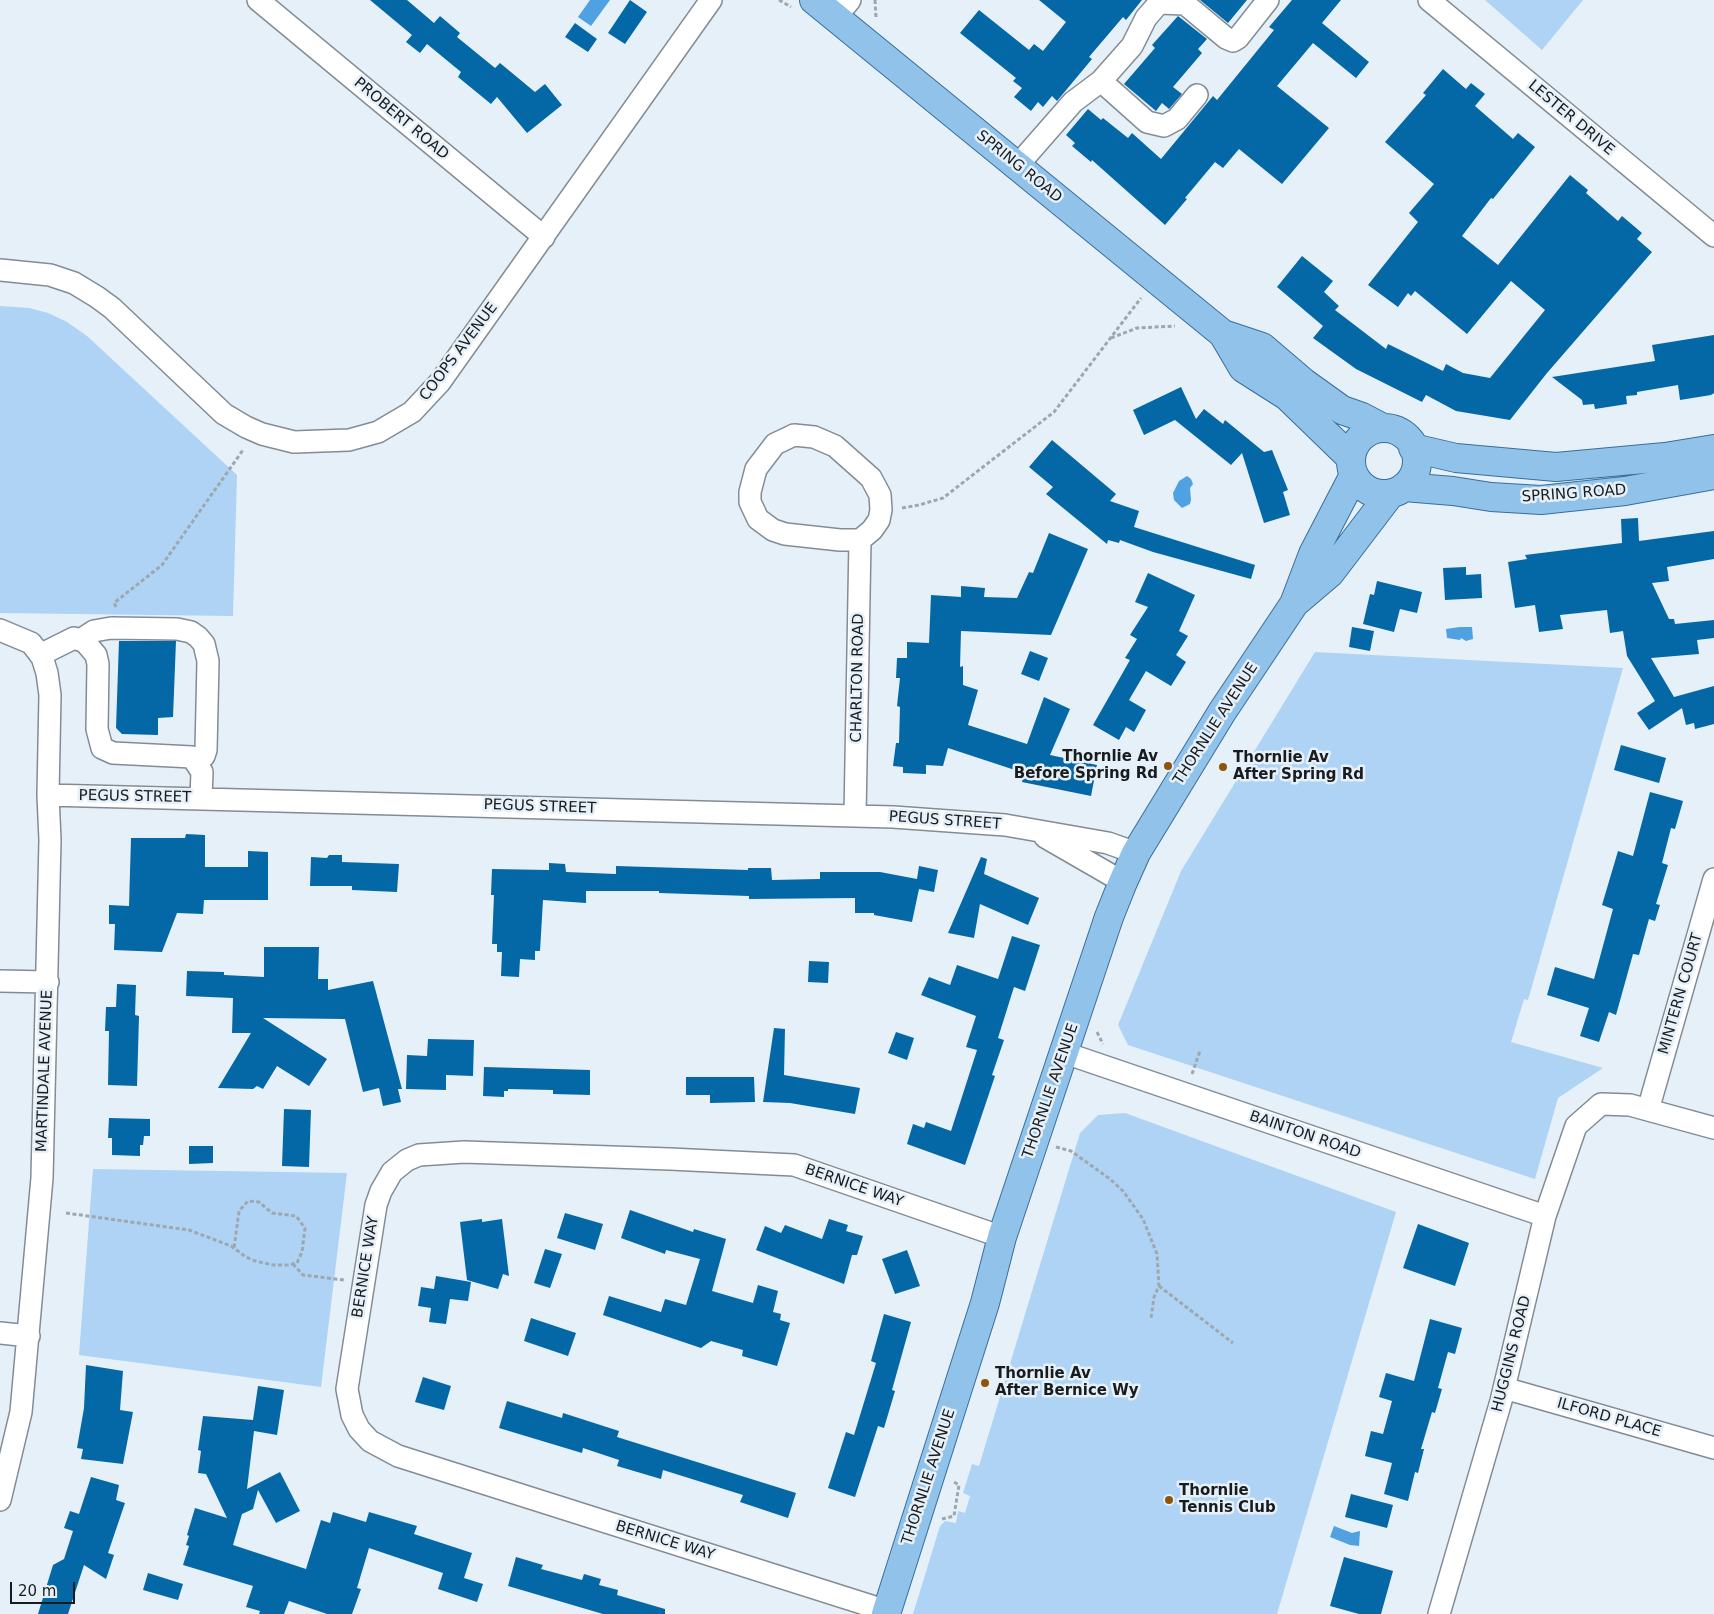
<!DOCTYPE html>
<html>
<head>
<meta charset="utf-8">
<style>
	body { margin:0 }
	#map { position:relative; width:1714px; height:1614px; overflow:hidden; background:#e6f0f9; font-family:"DejaVu Sans",sans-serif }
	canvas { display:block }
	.scale { position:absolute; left:10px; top:1582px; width:65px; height:22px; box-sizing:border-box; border:2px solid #191c1f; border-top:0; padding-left:6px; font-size:15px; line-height:18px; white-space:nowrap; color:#191c1f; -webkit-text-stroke:4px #e6f0f9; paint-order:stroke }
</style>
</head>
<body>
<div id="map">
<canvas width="1714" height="1614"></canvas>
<div class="scale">20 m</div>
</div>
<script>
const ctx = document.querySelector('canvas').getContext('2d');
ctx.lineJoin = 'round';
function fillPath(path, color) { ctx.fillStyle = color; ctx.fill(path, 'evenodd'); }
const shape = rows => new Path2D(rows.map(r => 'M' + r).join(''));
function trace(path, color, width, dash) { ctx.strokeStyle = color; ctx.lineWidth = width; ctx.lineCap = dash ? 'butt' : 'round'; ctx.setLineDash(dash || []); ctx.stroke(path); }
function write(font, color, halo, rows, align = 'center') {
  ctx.font = font + ' "DejaVu Sans",sans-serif'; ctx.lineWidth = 5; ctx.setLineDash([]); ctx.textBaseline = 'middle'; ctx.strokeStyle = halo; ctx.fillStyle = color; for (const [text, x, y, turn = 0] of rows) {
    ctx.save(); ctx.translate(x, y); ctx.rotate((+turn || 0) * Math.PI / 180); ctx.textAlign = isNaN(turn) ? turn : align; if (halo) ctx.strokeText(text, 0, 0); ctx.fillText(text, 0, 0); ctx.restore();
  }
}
fillPath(shape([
	[1485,0,1583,0,1542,50],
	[0,306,29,308,48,313,67,322,87,336,237,475,233,616,0,613],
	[1315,652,1623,668,1528,1000,1524,999,1511,1042,1603,1068,1558,1098,1535,1179,1128,1045,1118,1025,1181,871],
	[1125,1113,1396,1212,1277,1614,913,1614,940,1526,945,1521,956,1523,958,1511,965,1513,970,1496,963,1493,972,1464,979,1466,1080,1133,1098,1115],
	[93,1169,347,1173,321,1387,79,1355]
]), '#aed3f4');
fillPath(shape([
	[590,0,610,0,591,26,578,17],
	[1187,476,1191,479,1193,484,1190,488,1191,500,1190,504,1182,508,1174,500,1173,493,1179,481],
	[1460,627,1472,627,1473,639,1466,641,1461,638,1460,640,1447,638,1446,629],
	[1334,1526,1352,1533,1360,1531,1359,1546,1350,1545,1330,1537]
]), '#4fa1e2');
fillPath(shape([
	[370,0,407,0,434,23,440,16,460,33,457,37,495,68,500,63,535,92,545,84,562,105,527,133,497,97,491,104,458,77,461,72,427,44,420,53,406,42,412,35],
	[630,0,647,12,625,44,608,33],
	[1039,0,1142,0,1126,20,1123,17,1089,57,1092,59,1057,101,1052,96,1043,107,1038,102,1031,111,1014,97,1022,88,1013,81,1016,78,960,33,979,10,1029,50,1034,44,1043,51,1066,22],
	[1200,0,1247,0,1228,23],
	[1292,0,1341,0,1322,23,1369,62,1356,78,1313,43,1277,86,1329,128,1282,184,1239,149,1223,168,1215,162,1185,198,1187,199,1165,225,1092,160,1091,162,1072,146,1075,143,1066,135,1088,109,1101,120,1103,118,1128,138,1132,133,1161,159,1213,96,1217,100,1274,30,1269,27],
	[1178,16,1207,39,1198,49,1202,53,1173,87,1182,94,1169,109,1162,103,1156,111,1124,84,1155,48,1152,45],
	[575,23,597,39,588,52,565,37],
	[1443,69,1466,89,1471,83,1485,94,1475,106,1513,139,1518,133,1535,147,1493,199,1491,198,1462,236,1498,265,1570,175,1588,190,1586,193,1618,221,1622,216,1642,233,1637,239,1652,252,1547,373,1510,420,1456,411,1426,395,1422,402,1356,369,1313,338,1323,326,1277,287,1302,256,1333,281,1324,292,1339,306,1335,310,1386,349,1388,344,1443,371,1446,364,1463,373,1490,378,1545,310,1511,281,1467,334,1415,291,1411,296,1408,293,1398,307,1368,285,1418,222,1409,213,1434,184,1385,142,1426,95,1423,93],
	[1714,335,1714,393,1711,395,1680,400,1678,385,1637,392,1637,395,1626,396,1627,404,1595,409,1594,404,1583,405,1582,400,1552,377,1655,361,1652,345],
	[1181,387,1196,419,1204,409,1223,424,1225,420,1264,452,1272,450,1288,490,1283,492,1290,515,1264,523,1242,453,1231,465,1175,420,1144,435,1133,410],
	[1052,440,1116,494,1110,501,1139,511,1134,527,1255,565,1251,579,1153,552,1120,540,1119,543,1108,540,1107,544,1046,494,1053,487,1029,467],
	[1638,518,1639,541,1714,531,1714,559,1667,567,1669,581,1652,583,1669,619,1674,619,1675,624,1714,620,1714,638,1697,640,1699,654,1651,658,1674,697,1714,686,1714,724,1695,729,1694,723,1686,725,1682,708,1649,730,1637,713,1655,701,1627,656,1623,631,1610,633,1607,610,1560,615,1563,629,1539,632,1535,605,1515,608,1508,562,1527,559,1525,555,1622,543,1621,519],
	[1049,533,1088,549,1051,635,961,631,960,667,963,666,963,685,978,690,968,725,1027,744,1044,697,1070,709,1050,755,1097,765,1091,796,1022,782,1024,773,948,748,943,766,926,765,926,774,903,773,903,767,893,766,896,743,899,743,900,707,897,706,900,678,896,678,897,658,907,658,907,642,929,643,931,595,961,597,961,586,985,588,984,597,1017,598,1029,572,1033,573],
	[1466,567,1466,575,1481,574,1482,598,1445,600,1443,568],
	[1148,573,1195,595,1179,631,1188,636,1176,655,1186,662,1171,686,1146,671,1129,700,1146,710,1134,732,1126,727,1119,740,1093,725,1130,660,1125,658,1137,639,1130,635,1148,607,1135,602],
	[1377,581,1422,592,1417,613,1400,609,1394,632,1363,624,1370,594,1374,595],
	[1352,627,1374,631,1370,651,1349,647],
	[119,641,176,641,173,717,158,718,158,735,122,734,116,728],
	[1030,651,1048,658,1039,681,1021,674],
	[1621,745,1666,758,1659,783,1614,770],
	[1650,792,1683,801,1675,829,1671,828,1662,863,1668,865,1656,904,1660,905,1655,921,1649,919,1639,955,1633,954,1616,1015,1609,1012,1599,1042,1580,1036,1589,1008,1547,995,1555,967,1594,979,1613,909,1602,905,1618,851,1633,856],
	[186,834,205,835,205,867,248,867,248,851,268,852,268,900,204,900,203,914,177,913,162,952,114,950,115,924,109,924,109,905,129,906,131,838,185,838],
	[329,855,342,855,342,862,399,864,397,892,352,890,352,886,310,886,311,857,327,858],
	[981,857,987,859,984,874,1039,898,1028,925,980,904,974,938,948,933],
	[549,863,565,864,566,872,616,874,616,866,748,870,748,868,771,868,772,880,820,879,820,872,880,872,917,879,919,866,938,870,934,892,919,889,912,922,874,915,874,913,855,913,855,898,749,899,749,896,659,893,659,891,586,891,586,903,543,900,540,951,535,951,535,960,520,959,519,977,501,976,502,952,497,952,497,944,492,944,494,895,491,895,492,869,549,870],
	[1012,936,1040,945,1025,991,1014,987,998,1038,1004,1040,992,1075,995,1076,965,1165,907,1144,913,1124,924,1128,926,1122,951,1131,977,1050,966,1047,976,1016,921,995,929,977,950,985,957,965,998,979],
	[264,947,319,947,318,979,328,979,328,990,373,981,402,1089,398,1089,401,1102,383,1106,379,1088,363,1092,345,1019,263,1018,327,1059,309,1086,277,1066,263,1089,257,1086,253,1089,218,1088,251,1033,232,1033,233,998,186,996,187,971,224,972,224,975,264,977],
	[809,961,829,962,828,983,808,982],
	[117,984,136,985,135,1015,139,1016,137,1086,108,1085,109,1031,105,1031,106,1007,116,1007],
	[774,1028,785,1029,784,1075,860,1088,855,1114,790,1103,763,1102],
	[896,1032,914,1038,907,1060,888,1053],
	[428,1039,474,1040,473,1076,446,1075,446,1090,406,1089,407,1055,427,1056],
	[484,1067,590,1070,590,1095,553,1094,553,1090,508,1089,508,1091,504,1091,504,1097,483,1096],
	[686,1077,754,1077,755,1102,710,1103,710,1095,686,1095],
	[284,1109,311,1110,309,1167,282,1166],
	[109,1118,150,1119,150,1136,144,1136,143,1145,140,1145,140,1156,112,1155,112,1138,108,1138],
	[189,1146,213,1146,213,1163,189,1164],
	[630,1210,693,1232,694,1229,726,1239,712,1291,753,1303,758,1285,778,1291,773,1312,781,1314,780,1320,790,1323,777,1366,742,1356,743,1350,711,1341,701,1348,603,1315,609,1296,661,1312,665,1299,686,1305,700,1259,666,1250,665,1254,621,1238],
	[565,1213,603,1224,595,1250,557,1238],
	[482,1219,482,1222,502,1219,509,1276,503,1274,498,1289,467,1280,460,1222],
	[829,1219,848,1225,846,1231,863,1236,857,1255,852,1255,844,1284,756,1250,765,1226,781,1233,785,1225,822,1239],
	[1418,1224,1469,1243,1455,1286,1403,1268],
	[545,1249,562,1254,550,1288,534,1283],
	[907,1250,920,1286,895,1294,882,1259],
	[436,1276,471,1282,468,1301,450,1299,446,1324,429,1322,431,1308,418,1306,421,1287,434,1289],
	[884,1314,911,1322,892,1390,895,1391,884,1428,878,1426,855,1497,828,1488,846,1432,854,1435,876,1363,871,1361],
	[531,1318,576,1333,568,1356,524,1341],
	[1430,1319,1462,1328,1455,1354,1448,1352,1438,1388,1442,1389,1435,1413,1432,1412,1421,1449,1424,1449,1418,1473,1415,1472,1408,1501,1384,1494,1392,1463,1365,1456,1371,1431,1383,1434,1392,1401,1379,1397,1386,1373,1414,1381],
	[86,1365,123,1371,120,1410,133,1412,123,1464,81,1459,83,1449,77,1448,84,1408],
	[423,1377,451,1386,444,1410,415,1402],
	[258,1386,284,1390,277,1435,254,1431,247,1489,280,1472,300,1511,276,1523,258,1490,253,1509,242,1514,233,1545,306,1569,321,1520,330,1523,333,1512,366,1522,369,1512,417,1526,414,1534,472,1553,464,1578,483,1584,477,1602,438,1589,443,1573,369,1548,357,1588,361,1589,352,1614,327,1614,289,1601,284,1614,259,1614,260,1611,246,1607,253,1586,183,1565,189,1546,186,1545,189,1536,187,1535,195,1508,227,1518,206,1474,198,1473,201,1451,198,1450,203,1416,253,1420],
	[507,1401,562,1418,563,1413,619,1431,617,1437,796,1493,788,1518,740,1502,743,1495,663,1470,661,1479,617,1466,619,1460,583,1448,582,1453,499,1428],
	[91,1477,119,1485,116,1500,125,1503,108,1553,114,1555,106,1579,84,1565,68,1614,38,1614,53,1565,64,1559,73,1531,64,1528,70,1511,79,1514],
	[1351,1494,1393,1505,1387,1528,1345,1517],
	[516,1557,543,1565,541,1569,582,1580,584,1574,601,1579,599,1585,618,1590,617,1595,665,1609,665,1614,603,1614,508,1586],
	[1344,1557,1393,1571,1381,1614,1359,1614,1330,1606],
	[148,1573,183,1584,178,1600,143,1590]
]), '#0368a5');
const minor = shape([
	[258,0,544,237],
	[1429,0,1714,236],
	[835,18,850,0],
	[1101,81,1147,122,1164,126,1177,119,1197,95],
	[1017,166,1073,102,1101,81,1132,46,1146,18,1159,3,1185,4,1226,38,1233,41,1238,38,1268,0],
	[0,270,50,275,74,283,97,297,112,308,224,414,246,427,262,434,294,442,349,440,378,432,412,412,440,382,711,0],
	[794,435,814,437,835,446,871,478,880,495,881,510,879,520,872,530,860,540,840,540,785,534,773,530,758,519,750,502,750,492,756,469,775,444,794,435],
	[0,630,31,643,42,657,47,673,50,695,48,795,50,840,42,1178,21,1412,0,1500],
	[80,640,94,631,111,628,177,629,191,632,198,637,204,644,208,661,206,750,204,756,196,760],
	[40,655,74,638,85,642,96,655,98,664,97,729,102,748,113,753,192,757,202,772,201,798],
	[48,795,893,817,1005,825,1108,843,1136,853],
	[855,816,860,540],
	[1045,837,1123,882],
	[0,981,48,982],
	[1065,1053,1545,1216],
	[1648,1110,1714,879],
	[0,1333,29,1336],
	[1504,1388,1714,1448],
	[887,1611,398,1456,370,1441,359,1429,352,1415,347,1389,376,1205,381,1191,392,1172,407,1160,419,1155,464,1152,670,1159,794,1165,1002,1237],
	[1439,1614,1501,1401,1545,1216,1576,1126,1601,1104,1630,1105,1714,1128]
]);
const major = shape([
	[814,0,1223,334,1243,368,1287,396,1351,458],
	[1223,334,1262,347,1303,382,1342,410,1362,417,1383,428],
	'1351 461a33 33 0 1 1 66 0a33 33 0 1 1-66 0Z',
	[1413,448,1456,458,1556,467,1665,457,1714,449],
	[1404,487,1453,491,1491,497,1541,500,1625,491,1714,475],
	[1297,601,1330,573,1391,493],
	[886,1614,985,1303,1002,1237,1109,917,1123,882,1136,853,1222,712,1294,604,1313,554,1354,475]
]);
trace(minor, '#838c94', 24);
trace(major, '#386e9a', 30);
trace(shape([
	[779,0,791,7],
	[875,0,876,18],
	[1111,338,1137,328,1175,326],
	[902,508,919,505,943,498,1054,412,1141,298],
	[116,607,114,603,162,565,243,450],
	[1097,1032,1103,1044],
	[1192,1074,1200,1051],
	[1056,1147,1071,1151,1110,1179,1123,1191,1143,1219,1157,1254,1159,1286,1154,1297,1151,1318],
	[66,1213,189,1230,231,1246,246,1257,255,1261,273,1265,289,1265,297,1263,302,1252,305,1228,296,1216,272,1213,259,1202,248,1201,239,1211,234,1248],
	[293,1264,303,1275,344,1280],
	[1159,1286,1233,1343],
	[942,1519,954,1516,959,1485,954,1482]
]), '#9fa7ae', 3, [4, 2.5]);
trace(minor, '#fff', 21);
trace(major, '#91c2ea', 28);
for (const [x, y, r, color] of [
	[1168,766,5,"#8d550b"],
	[1223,767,5,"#8d550b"],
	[985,1383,5,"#8d550b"],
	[1169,1500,5,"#8d550b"]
]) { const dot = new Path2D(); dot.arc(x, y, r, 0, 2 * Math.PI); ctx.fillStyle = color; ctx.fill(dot); trace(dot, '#e6f0f9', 2); }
write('15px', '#191c1f', '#e6f0f9', [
	["LESTER DRIVE",1571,118,40],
	["PROBERT ROAD",401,119,40],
	["SPRING ROAD",1019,167,39],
	["COOPS AVENUE",459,352,-53],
	["SPRING ROAD",1574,494,-4],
	["CHARLTON ROAD",858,678,-89],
	["THORNLIE AVENUE",1216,724,-57],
	["PEGUS STREET",135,797,1],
	["PEGUS STREET",540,807,2],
	["PEGUS STREET",945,821,4],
	["MINTERN COURT",1681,994,-74],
	["MARTINDALE AVENUE",45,1071,-88],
	["THORNLIE AVENUE",1051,1091,-71],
	["BAINTON ROAD",1305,1135,19],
	["BERNICE WAY",854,1186,19],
	["BERNICE WAY",366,1267,-81],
	["HUGGINS ROAD",1512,1354,-76],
	["ILFORD PLACE",1609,1418,16],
	["THORNLIE AVENUE",929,1477,-72],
	["BERNICE WAY",665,1541,17]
]);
write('bold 15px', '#191c1f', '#e6f0f9', [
	["Thornlie Av",1158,757,"right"],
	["Before Spring Rd",1158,774,"right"],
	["Thornlie Av",1233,758],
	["After Spring Rd",1233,775],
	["Thornlie Av",995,1374],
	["After Bernice Wy",995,1391],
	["Thornlie",1179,1491],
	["Tennis Club",1179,1508]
], 'left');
</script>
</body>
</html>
